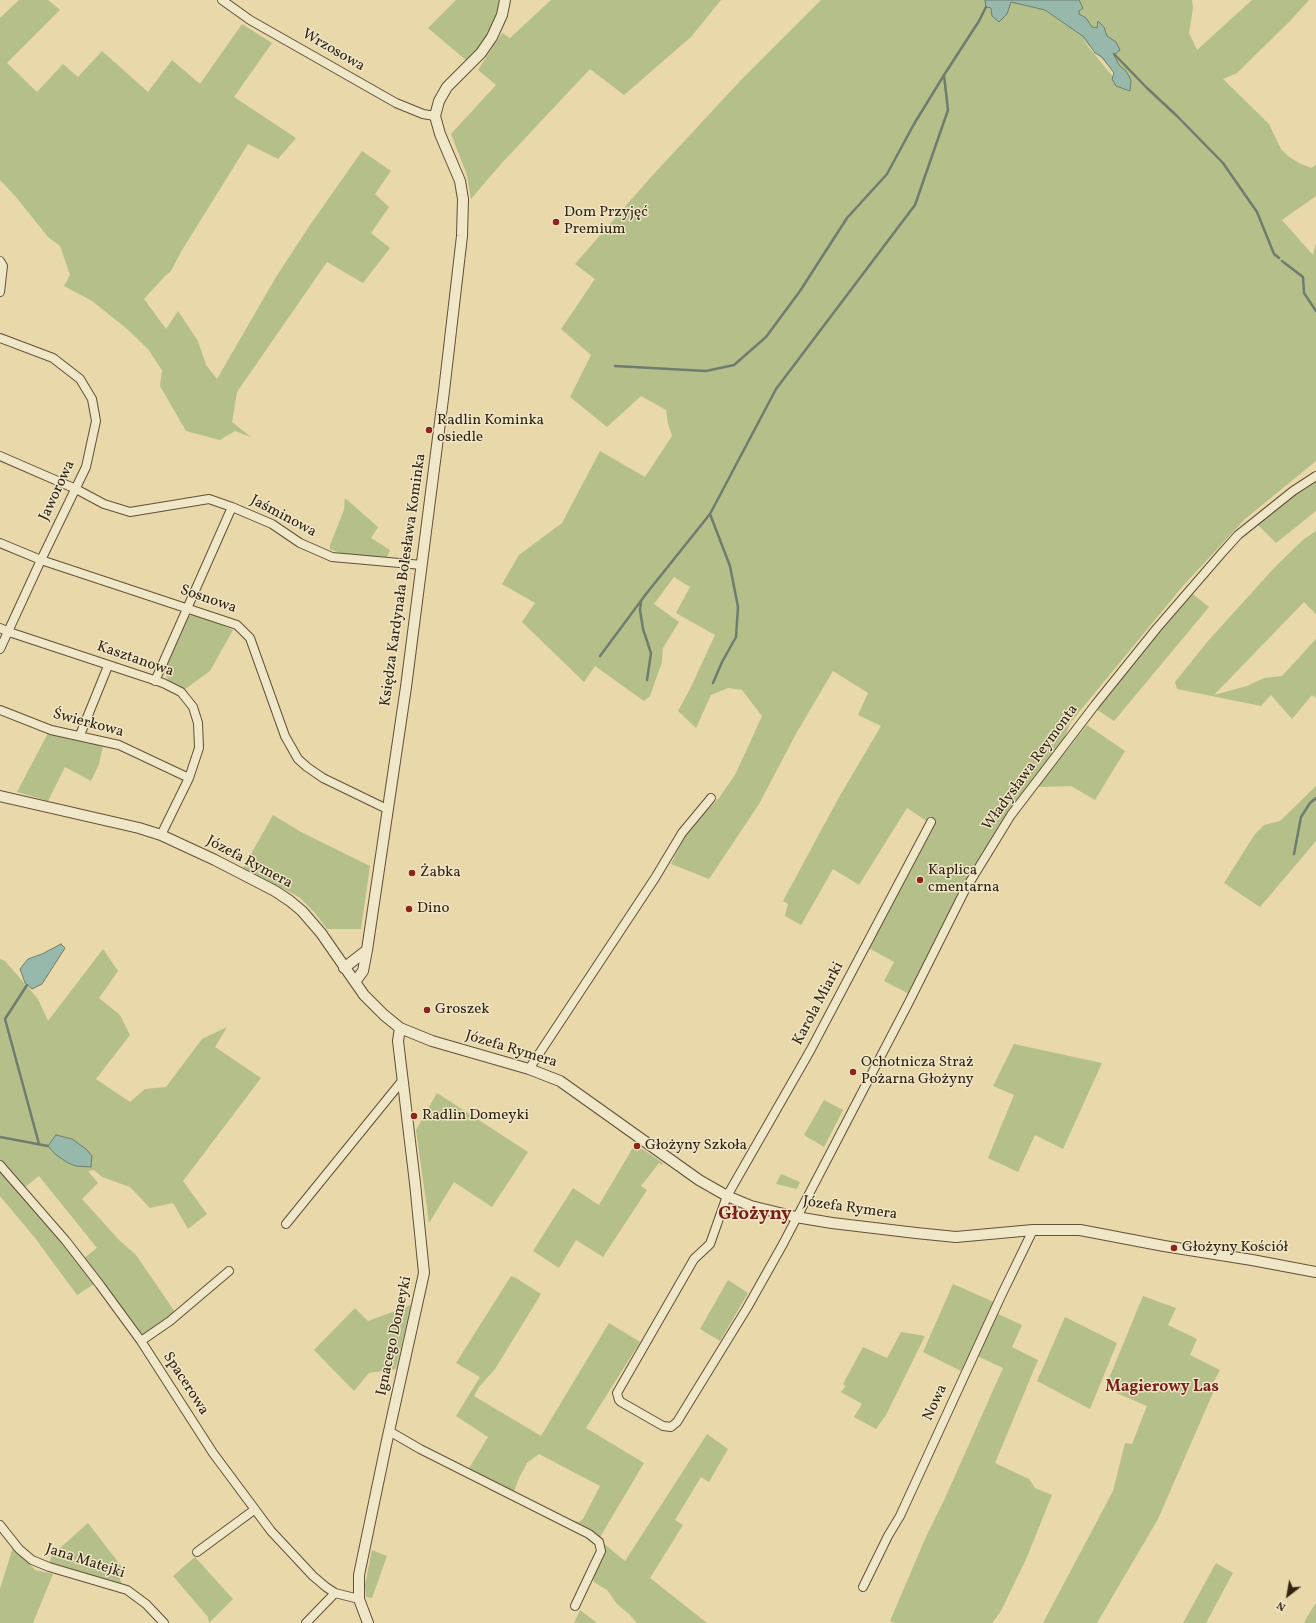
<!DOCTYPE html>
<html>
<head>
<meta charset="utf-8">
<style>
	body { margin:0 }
	#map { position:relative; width:1316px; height:1623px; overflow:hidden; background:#e8d8aa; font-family:Vollkorn,serif }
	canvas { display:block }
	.north { position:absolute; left:1268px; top:1575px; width:40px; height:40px; -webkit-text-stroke:3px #f0e6c8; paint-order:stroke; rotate:211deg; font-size:11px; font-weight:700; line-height:16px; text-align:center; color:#322412 }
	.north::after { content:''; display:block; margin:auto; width:14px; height:18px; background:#322412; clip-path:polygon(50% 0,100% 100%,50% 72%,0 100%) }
</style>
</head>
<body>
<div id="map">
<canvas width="1316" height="1623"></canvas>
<div class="north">N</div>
</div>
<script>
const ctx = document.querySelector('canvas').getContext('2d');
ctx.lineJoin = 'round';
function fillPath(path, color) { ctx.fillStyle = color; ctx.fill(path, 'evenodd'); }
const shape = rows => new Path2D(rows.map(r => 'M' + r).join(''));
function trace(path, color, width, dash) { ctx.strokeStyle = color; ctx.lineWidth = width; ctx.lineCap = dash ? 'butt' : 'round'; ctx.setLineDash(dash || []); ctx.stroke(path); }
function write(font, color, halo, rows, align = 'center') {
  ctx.font = font + ' Vollkorn,serif'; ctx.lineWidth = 3; ctx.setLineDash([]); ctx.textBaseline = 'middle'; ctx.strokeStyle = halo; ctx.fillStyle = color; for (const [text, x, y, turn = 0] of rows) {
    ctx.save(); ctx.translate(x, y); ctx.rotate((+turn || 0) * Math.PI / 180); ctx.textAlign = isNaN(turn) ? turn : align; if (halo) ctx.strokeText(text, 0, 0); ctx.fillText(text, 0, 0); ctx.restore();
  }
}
fillPath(shape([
	[19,0,48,0,60,10,7,63,37,92,63,64,78,77,102,51,148,92,172,60,200,84,242,24,272,43,234,97,296,138,278,159,248,144,182,250,171,271,165,276,144,299,166,329,178,311,198,341,206,365,217,379,276,277,310,225,362,151,391,171,375,194,389,207,371,233,390,248,363,283,327,262,237,392,232,422,251,437,235,431,220,440,186,431,160,386,162,370,148,349,126,328,92,301,64,286,70,275,60,246,48,237,16,197,0,180,0,18],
	[456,0,499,0,499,6,488,37,467,61,428,28],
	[551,0,721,0,691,37,624,95,590,69,500,165,471,199,467,175,451,134,496,85,478,70,502,33,510,38],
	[821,0,1192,0,1193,8,1189,33,1197,50,1252,0,1309,0,1290,21,1237,73,1223,79,1269,124,1281,149,1288,156,1299,163,1311,168,1316,165,1316,196,1282,220,1313,255,1316,243,1316,461,1245,519,1182,587,1070,723,1065,737,1017,799,963,887,909,994,884,981,894,962,867,947,934,826,907,808,859,885,833,869,801,925,785,916,788,904,783,901,838,799,881,726,858,715,868,693,833,671,797,732,759,804,709,879,671,864,688,830,719,798,735,775,762,716,742,690,728,688,711,695,696,728,678,711,690,689,715,635,676,613,690,587,674,577,654,604,679,622,663,648,662,662,650,696,644,701,595,666,584,682,522,622,535,603,502,584,519,555,562,523,600,451,645,477,672,436,668,424,666,410,641,396,607,427,570,397,591,355,561,329,595,279,575,264,651,177,741,80],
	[1082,39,1131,88,1123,89],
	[1316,481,1316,511,1276,543,1258,525,1301,490],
	[345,498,378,527,371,538,390,550,387,557,368,557,340,553,330,549,330,545,344,510],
	[1316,531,1316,614,1304,602,1214,695,1247,686,1264,678,1282,676,1316,639,1316,698,1312,695,1292,719,1271,695,1261,706,1177,689,1175,682,1208,641,1275,567,1304,539],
	[1190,592,1209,607,1114,721,1096,709],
	[191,615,204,617,233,630,210,671,184,690,169,682,164,671,187,618],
	[1087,725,1125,751,1095,800,1071,786,1038,787],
	[48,733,103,746,99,764,91,781,65,767,48,801,17,792],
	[1316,786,1316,841,1260,907,1224,883,1255,834,1264,825,1280,821],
	[273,815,301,832,370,866,361,929,327,929,315,913,299,897,243,868],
	[103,949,118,971,99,998,120,1015,130,1035,96,1079,130,1102,145,1089,166,1087,202,1039,227,1027,215,1047,261,1078,183,1181,207,1214,188,1229,173,1203,150,1208,130,1187,102,1177,94,1170,88,1171,98,1183,82,1199,119,1240,136,1255,175,1312,143,1335,84,1258,97,1248,39,1176,25,1187,0,1160,0,959,5,961,38,999,48,1021],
	[1014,1044,1102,1063,1063,1149,1035,1135,1018,1172,988,1158,1014,1095,993,1086],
	[437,1093,528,1152,492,1207,454,1182,429,1223,416,1130],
	[824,1100,843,1110,824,1147,804,1135],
	[635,1144,663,1163,662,1165,659,1163,641,1186,647,1190,603,1257,576,1240,559,1268,533,1251,573,1188,599,1205],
	[0,1170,70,1251,94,1284,77,1295,35,1238,0,1196],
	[781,1174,800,1182,797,1189,776,1184],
	[511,1276,516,1278,541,1294,495,1369,479,1387,474,1396,541,1436,609,1323,640,1342,586,1428,644,1463,600,1537,571,1520,579,1522,583,1519,600,1486,539,1454,527,1463,518,1480,514,1492,468,1470,488,1437,456,1416,480,1377,456,1363],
	[728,1280,748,1293,720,1341,700,1329],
	[953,1284,994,1302,969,1359,966,1360,961,1371,923,1352],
	[1143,1296,1176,1308,1168,1325,1197,1339,1190,1355,1220,1370,1213,1383,1216,1386,1158,1519,1097,1623,1043,1623,1113,1491,1125,1443,1132,1444,1147,1406,1105,1388],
	[411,1305,396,1369,369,1373,354,1391,314,1350,355,1308,368,1321],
	[996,1313,1022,1325,1012,1347,1038,1360,995,1463,1029,1479,1035,1488,1052,1495,1027,1557,1001,1611,992,1623,894,1623,890,1621,925,1539,946,1496,1003,1368,977,1356],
	[1065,1317,1117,1343,1090,1409,1037,1381],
	[901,1332,925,1336,886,1415,876,1429,854,1417,862,1404,841,1392,846,1386,843,1384,863,1347,887,1358],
	[707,1434,728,1449,709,1482,701,1477,675,1520,683,1525,650,1578,707,1623,637,1623,630,1615,617,1604,607,1590,594,1582,593,1578,604,1551,603,1543,625,1561],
	[88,1523,125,1571,120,1579,122,1584,49,1563,52,1555],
	[13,1547,35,1570,53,1574,33,1623,0,1623,0,1589],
	[372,1550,387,1556,372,1598,366,1597,365,1585],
	[195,1557,233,1599,209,1623,208,1617,173,1576],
	[1216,1563,1233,1573,1206,1623,1183,1623],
	[1316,1603,1316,1623,1304,1623,1307,1617],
	[580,1610,597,1623,574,1623]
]), '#b4bf8a');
const water = shape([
	[985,0,1079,0,1083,8,1079,11,1079,14,1086,18,1092,27,1097,28,1098,21,1104,27,1107,36,1116,42,1120,50,1114,55,1119,65,1126,71,1131,80,1130,91,1116,86,1112,79,1114,73,1102,57,1095,53,1084,37,1045,10,1011,2,1007,14,999,22,992,16,991,8,986,7,985,0],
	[61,944,65,948,42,984,32,989,25,983,20,969,28,959,42,954,61,944],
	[56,1135,72,1139,86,1149,92,1156,91,1167,76,1166,68,1163,55,1154,48,1146,56,1135]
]);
fillPath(water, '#97b9ac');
trace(water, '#6f7d6e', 1);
trace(shape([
	[1114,54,1147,88,1177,116,1223,163,1257,212,1274,254,1279,258],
	[1282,261,1303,277,1304,293,1316,311],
	[615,366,706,371,734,365,766,337,800,291,847,218,887,174,914,124,944,75],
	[710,514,730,566,738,607,736,637,722,662,713,683],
	[641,602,640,610,643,629,651,653,647,680],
	[600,656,646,594,710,514,776,389,915,205,948,110,944,75,979,21,986,7],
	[1294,854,1301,817,1310,803,1316,798],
	[27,985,5,1019,39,1144],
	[0,1137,48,1146]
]), '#6f7d6e', 2.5);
const minor = shape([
	[222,0,250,20,396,103,423,114,435,116],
	[0,261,3,266,0,292],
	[0,338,53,358,80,379,92,399,96,421,86,467,41,560,0,649],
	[0,456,76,489,104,504,130,512,209,499,232,507,272,524,300,543,332,557,422,565],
	[0,543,41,560,237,625,250,638,285,736,298,759,307,767,323,778,387,809],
	[0,628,9,632,163,683,181,692,193,707,198,723,199,748,189,778,161,835],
	[155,681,232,507],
	[0,710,51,730,119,745,189,778],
	[80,735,108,666],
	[931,822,810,1051,727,1196,710,1244,694,1259,617,1393,619,1400,621,1402,663,1426,671,1427,677,1422,747,1308,783,1244,909,1002,965,890,1011,815,1095,705,1157,628,1221,554,1238,535,1293,491,1316,476],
	[529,1069,655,878,682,833,711,798],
	[0,1165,66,1241,100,1285,141,1341,213,1453,271,1531,313,1576,326,1587,335,1593,359,1599],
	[286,1224,402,1081],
	[141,1341,170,1321,229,1271],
	[389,1431,420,1449,589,1534,599,1542,601,1551,575,1606],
	[0,1525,19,1549,32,1560,49,1567,127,1590,146,1604,164,1623],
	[197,1552,254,1510],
	[863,1587,888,1536,900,1516,1001,1296,1033,1230],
	[306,1623,335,1593]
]);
const tertiary = shape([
	[0,796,139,828,161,835,215,860,275,891,290,901,302,911,321,933,364,995,384,1015,400,1028,432,1041,529,1069,560,1081,699,1180,727,1196,751,1206,796,1217,832,1223,916,1233,956,1237,1033,1230,1080,1230,1164,1246,1252,1260,1316,1272],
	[344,968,367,950],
	[355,982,363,971,367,950,406,687,444,391,462,236,463,199,460,181,440,134,435,116,439,101,447,87,481,53,492,37,502,15,505,0],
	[368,1623,359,1599,359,1575,386,1445,424,1273,415,1183,398,1041,400,1028]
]);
trace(minor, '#605138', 10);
trace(tertiary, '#605138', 12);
trace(minor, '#f0e6c8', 8);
trace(tertiary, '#f0e6c8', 10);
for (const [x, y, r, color] of [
	[556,222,4,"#8f2418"],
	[429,430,4,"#8f2418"],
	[412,873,4,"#8f2418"],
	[920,880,4,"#8f2418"],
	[409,909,4,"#8f2418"],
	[427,1010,4,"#8f2418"],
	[853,1072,4,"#8f2418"],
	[414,1116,4,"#8f2418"],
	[637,1146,4,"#8f2418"],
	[1174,1248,4,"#8f2418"]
]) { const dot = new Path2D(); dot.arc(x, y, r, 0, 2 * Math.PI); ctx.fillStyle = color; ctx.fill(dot); trace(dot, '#f0e6c8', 1.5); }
write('15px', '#322412', '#f0e6c8', [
	["Wrzosowa",333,51,30],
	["Jaworowa",58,491,-65],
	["Jaśminowa",283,517,28],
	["Księdza Kardynała Bolesława Kominka",404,580,-82],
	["Sosnowa",208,600,19],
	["Kasztanowa",135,660,19],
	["Świerkowa",88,724,15],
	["Władysława Reymonta",1031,768,-54],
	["Józefa Rymera",249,863,28],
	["Karola Miarki",819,1004,-62],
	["Józefa Rymera",511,1050,17],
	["Józefa Rymera",850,1209,8],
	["Ignacego Domeyki",395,1336,-78],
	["Spacerowa",185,1384,57],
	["Nowa",936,1403,-65],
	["Jana Matejki",85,1562,18]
]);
write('15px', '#322412', '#f0e6c8', [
	["Dom Przyjęć",564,213],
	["Premium",564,230],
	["Radlin Kominka",437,421],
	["osiedle",437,438],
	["Kaplica",928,871],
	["cmentarna",928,888],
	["Żabka",420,873],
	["Dino",417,909],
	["Groszek",435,1010],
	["Ochotnicza Straż",861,1063],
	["Pożarna Głożyny",861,1080],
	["Radlin Domeyki",422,1116],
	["Głożyny Szkoła",645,1146],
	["Głożyny Kościół",1182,1248]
], 'left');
write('bold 16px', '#7a1f14', '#f0e6c8', [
	["Magierowy Las",1162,1388]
]);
write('bold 19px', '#7a1f14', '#f0e6c8', [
	["Głożyny",755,1216]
]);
</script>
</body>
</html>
